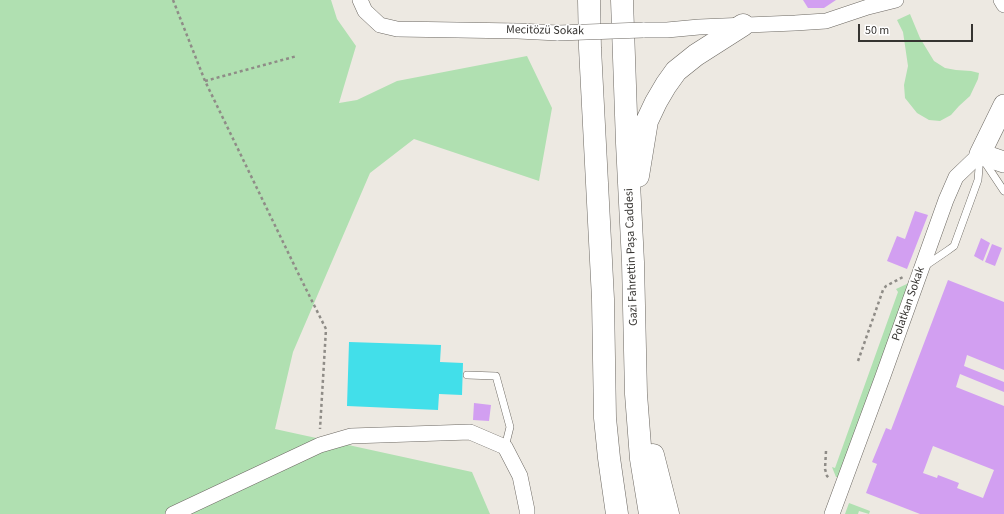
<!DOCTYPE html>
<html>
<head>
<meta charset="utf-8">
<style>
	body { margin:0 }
	#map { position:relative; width:1004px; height:514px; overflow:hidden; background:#ede9e2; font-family:"Source Sans 3",sans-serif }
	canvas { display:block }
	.scale { position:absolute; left:858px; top:24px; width:115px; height:18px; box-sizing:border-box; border:2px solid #363431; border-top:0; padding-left:5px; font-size:12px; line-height:14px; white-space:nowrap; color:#363431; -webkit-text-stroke:3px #fff; paint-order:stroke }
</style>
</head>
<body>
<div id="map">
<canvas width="1004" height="514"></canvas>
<div class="scale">50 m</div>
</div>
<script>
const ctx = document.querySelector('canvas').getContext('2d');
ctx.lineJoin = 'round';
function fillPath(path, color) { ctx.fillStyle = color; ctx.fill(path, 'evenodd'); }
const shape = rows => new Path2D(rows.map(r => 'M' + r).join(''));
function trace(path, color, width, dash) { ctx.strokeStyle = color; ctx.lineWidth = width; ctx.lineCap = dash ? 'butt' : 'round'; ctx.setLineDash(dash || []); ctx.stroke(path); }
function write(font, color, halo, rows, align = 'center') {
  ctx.font = font + ' "Source Sans 3",sans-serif'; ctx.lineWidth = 3; ctx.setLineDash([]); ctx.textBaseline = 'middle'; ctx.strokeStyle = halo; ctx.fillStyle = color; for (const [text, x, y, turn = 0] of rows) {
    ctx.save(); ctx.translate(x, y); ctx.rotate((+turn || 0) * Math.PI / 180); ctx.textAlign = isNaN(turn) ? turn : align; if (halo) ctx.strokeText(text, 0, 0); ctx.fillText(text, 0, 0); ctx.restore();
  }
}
fillPath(shape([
	[0,0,331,0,337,19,356,46,339,103,357,100,397,81,527,56,552,108,539,181,414,139,370,173,293,352,275,429,472,472,490,514,0,514],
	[910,14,920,38,934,61,945,68,956,70,971,71,979,73,978,79,970,96,959,106,951,115,940,121,929,120,917,113,905,98,904,85,908,66,903,32,897,20],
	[909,283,838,477,836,477,832,467,835,468,898,292,896,289],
	[849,503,870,511,869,514,859,511,858,514,845,514]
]), '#b0e0b1');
fillPath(shape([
	[349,342,441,345,440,362,463,363,462,395,439,394,438,410,347,406]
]), '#42dfea');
fillPath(shape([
	[803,0,836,0,824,8,808,8],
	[915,211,928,215,907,269,887,261,897,236,905,239],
	[981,238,990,243,983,261,974,256],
	[992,244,1002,248,995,266,985,262],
	[948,280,1004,302,1004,370,967,355,964,366,1004,382,1004,392,960,374,956,387,1004,406,1004,514,920,514,866,493,877,464,872,462,886,428,891,430],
	[933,446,994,470,983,498,957,488,959,483,938,475,937,478,923,473],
	[474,403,491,405,489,421,473,420]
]), '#d29ff1');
const lane = shape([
	[984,161,1004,191],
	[925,266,947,251,954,246,978,180,980,156],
	[467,375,496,376,510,427,505,447]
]);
const street = shape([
	[360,0,365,11,380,25,397,29,518,31,558,33],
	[1001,0,1004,5],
	[643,30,667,30,699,27,795,23,826,21,868,7,896,0],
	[173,514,320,445,351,436,470,432,505,447,520,476,527,510,527,514],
	[832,514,883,376,946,200,956,177,980,154]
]);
const secondary = shape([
	[1004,105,980,154,1004,162]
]);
const highway = shape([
	[589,0,590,48,603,299,605,418,609,458,617,514],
	[622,0,627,143,633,262,636,394,641,459,650,514],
	[638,176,647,121,656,102,666,85,676,71,696,55,743,25],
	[653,455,668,514]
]);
trace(lane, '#6c6862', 8);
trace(street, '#6c6862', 16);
trace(secondary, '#6c6862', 22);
trace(highway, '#6c6862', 23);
trace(shape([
	[173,0,205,81,299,275,326,329,320,429],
	[205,81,297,56],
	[858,361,883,290,886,286,903,277],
	[826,451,825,469,827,476,830,479]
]), '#8f8c87', 2.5, [3, 3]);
trace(lane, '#fff', 7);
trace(street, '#fff', 15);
trace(secondary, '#fff', 21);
trace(highway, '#fff', 22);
const streetBridge = shape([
	[558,33,643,30]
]);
trace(streetBridge, '#6c6862', 16, []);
trace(streetBridge, '#fff', 15);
write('12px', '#363431', '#fff', [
	["Mecitözü Sokak",545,31,1],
	["Gazi Fahrettin Paşa Caddesi",632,257,-92],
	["Polatkan Sokak",909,304,-71]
]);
</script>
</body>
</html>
